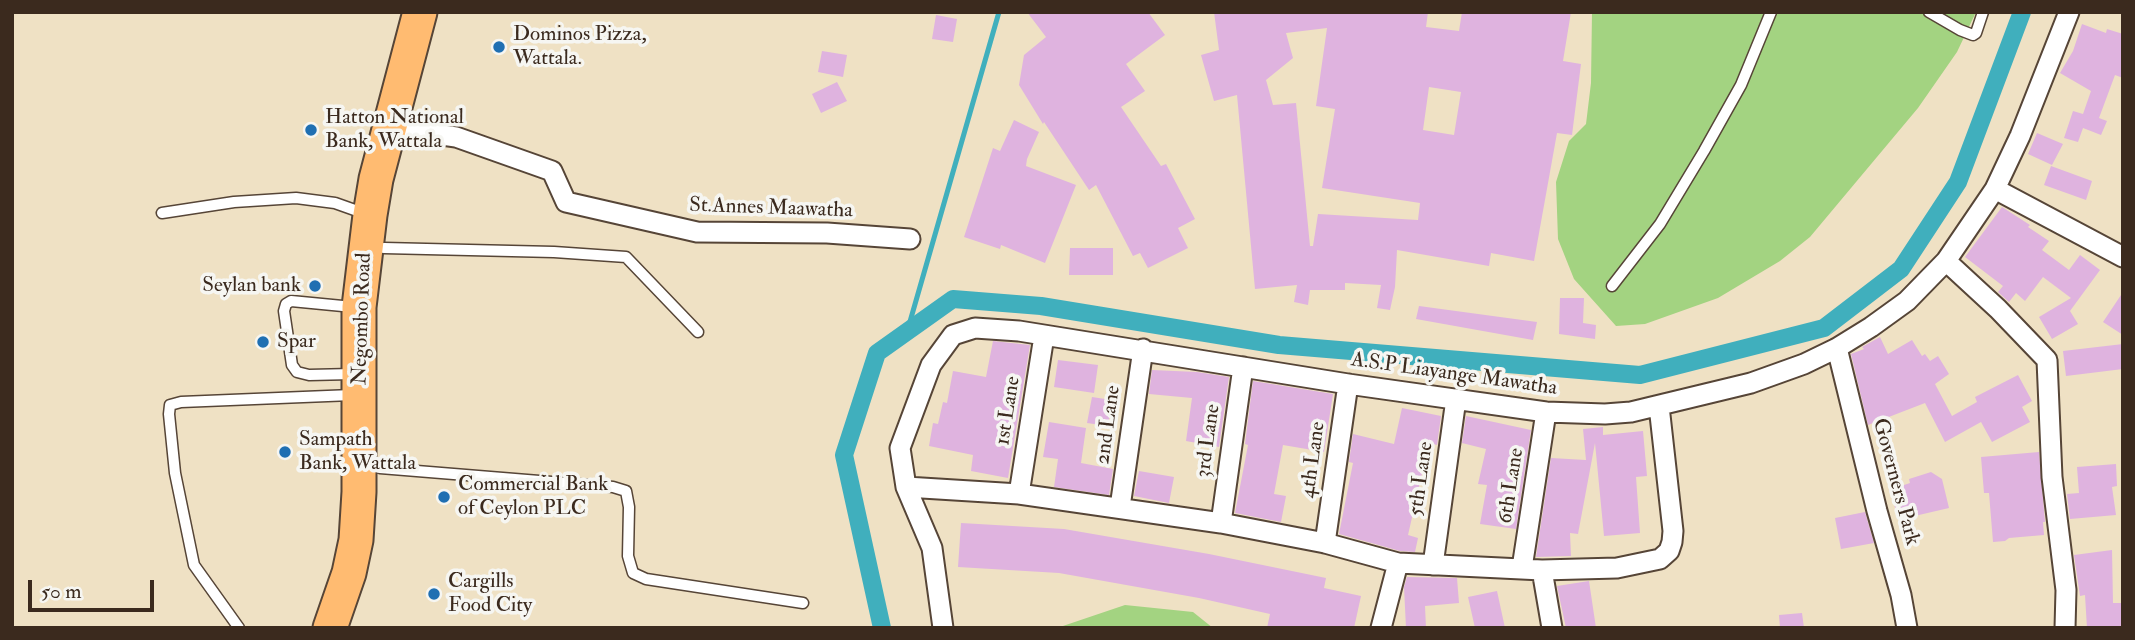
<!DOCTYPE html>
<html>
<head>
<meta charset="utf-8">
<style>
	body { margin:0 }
	#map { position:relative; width:2135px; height:640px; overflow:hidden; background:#efe1c4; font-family:"IM FELL Double Pica",serif }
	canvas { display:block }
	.frame { position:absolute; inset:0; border:14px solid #3b2a1e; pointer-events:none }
	.scale { position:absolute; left:28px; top:580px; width:126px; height:32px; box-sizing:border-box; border:4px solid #3b2a1e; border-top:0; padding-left:9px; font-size:21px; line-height:24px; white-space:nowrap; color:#3b2a1e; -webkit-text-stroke:5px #f6f6f2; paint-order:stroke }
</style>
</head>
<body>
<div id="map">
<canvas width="2135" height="640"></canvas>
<div class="frame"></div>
<div class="scale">50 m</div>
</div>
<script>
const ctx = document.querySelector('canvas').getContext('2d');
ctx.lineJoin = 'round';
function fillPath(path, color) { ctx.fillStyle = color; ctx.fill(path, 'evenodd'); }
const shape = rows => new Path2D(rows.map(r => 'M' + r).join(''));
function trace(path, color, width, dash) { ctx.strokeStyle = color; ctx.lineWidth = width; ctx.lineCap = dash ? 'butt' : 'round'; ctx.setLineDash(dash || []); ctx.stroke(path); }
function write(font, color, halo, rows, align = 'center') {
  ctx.font = font + ' "IM FELL Double Pica",serif'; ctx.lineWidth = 7; ctx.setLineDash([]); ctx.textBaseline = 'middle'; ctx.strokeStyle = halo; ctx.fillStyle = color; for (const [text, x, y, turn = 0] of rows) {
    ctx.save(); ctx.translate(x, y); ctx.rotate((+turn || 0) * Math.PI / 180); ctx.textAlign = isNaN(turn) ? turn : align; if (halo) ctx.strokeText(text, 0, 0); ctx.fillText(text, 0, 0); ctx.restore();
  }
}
fillPath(shape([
	[1592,12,1976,12,1957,52,1918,108,1810,237,1780,261,1718,298,1645,324,1616,326,1574,279,1558,239,1556,182,1569,141,1586,124,1591,83],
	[1125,605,1193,612,1213,628,1057,628]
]), '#a3d381');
trace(shape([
	[907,332,999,12]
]), '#40afbd', 5);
trace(shape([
	[882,628,844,455,877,353,953,299,1041,306,1279,345,1640,375,1824,328,1901,269,1958,182,2022,12]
]), '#40afbd', 18);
fillPath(shape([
	[1027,12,1148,12,1165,35,1126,64,1145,91,1121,107,1161,166,1166,164,1195,219,1178,228,1188,248,1148,268,1140,253,1133,256,1096,185,1089,190,1044,122,1043,124,1019,85,1024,55,1046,37],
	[1214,12,1428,12,1426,27,1459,31,1462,12,1571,12,1563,61,1581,64,1572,135,1557,133,1534,261,1491,253,1489,266,1397,250,1395,287,1390,310,1377,308,1381,285,1345,283,1345,290,1310,290,1308,305,1294,302,1297,285,1255,289,1237,95,1214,101,1201,55,1219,50],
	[1327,28,1316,106,1335,109,1322,188,1420,203,1418,220,1318,214,1313,246,1310,246,1296,103,1273,105,1266,80,1293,58,1286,33],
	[1429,87,1461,92,1454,135,1423,130],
	[936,15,957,19,953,42,932,39],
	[2082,24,2106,33,2107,29,2123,34,2123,78,2115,75,2099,118,2107,121,2101,135,2083,128,2078,142,2064,138,2073,111,2083,114,2091,91,2060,73,2073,51],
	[822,51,847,55,843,77,818,72],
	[837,82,847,101,821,113,812,94],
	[1014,120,1039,132,1027,159,1026,166,1076,185,1045,263,1001,245,1000,249,964,237,993,148,1000,151],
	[2037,133,2063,144,2052,165,2028,154],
	[2051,166,2092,181,2086,200,2044,185],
	[2002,207,2030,225,2028,227,2049,241,2042,250,2069,270,2080,255,2100,270,2070,311,2078,324,2052,339,2039,317,2071,298,2043,277,2025,301,2016,293,2009,302,1998,292,2003,286,1965,257],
	[1070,248,1113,248,1113,275,1069,275],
	[2123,292,2123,335,2103,322],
	[1560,298,1584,298,1583,323,1596,325,1595,339,1559,334],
	[1419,306,1537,322,1533,340,1416,319],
	[1880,337,1888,354,1912,340,1922,356,1925,354,1930,361,1938,356,1949,374,1935,384,1952,416,1977,402,1975,397,2018,375,2032,401,2022,407,2030,422,1992,442,1981,422,1945,442,1925,403,1868,425,1851,354,1864,349,1862,347],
	[993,341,1030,345,1008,478,971,471,973,455,929,446,933,423,938,424,943,402,947,403,953,371,986,377],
	[2123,344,2123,369,2066,376,2063,351],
	[1058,360,1098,365,1094,393,1054,387],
	[1152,370,1197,372,1229,377,1219,447,1186,441,1192,398,1149,394],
	[1253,381,1333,394,1324,452,1283,445,1274,494,1286,496,1281,522,1235,513,1248,445,1245,444],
	[1092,397,1112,400,1108,426,1087,423],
	[1402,408,1441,416,1437,445,1429,443,1408,535,1418,538,1415,552,1400,551,1339,534,1353,463,1349,462,1353,434,1394,444],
	[1466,416,1531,430,1516,529,1480,524,1487,485,1478,484,1486,449,1462,443],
	[1049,422,1086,428,1081,463,1113,469,1109,495,1054,487,1058,459,1043,457],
	[1603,427,1603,435,1643,431,1647,476,1636,477,1640,533,1604,536,1595,443,1578,534,1570,533,1571,556,1536,557,1551,458,1586,460,1583,429],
	[2039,452,2045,522,2043,522,2044,535,2009,538,2005,541,1993,542,1989,493,1984,493,1981,457],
	[2116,464,2117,486,2112,487,2116,515,2070,519,2067,494,2079,493,2077,467],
	[1139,471,1174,477,1169,503,1134,496],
	[1931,472,1942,479,1949,508,1906,518,1898,516,1889,490,1910,483,1909,479],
	[1865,512,1874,543,1841,549,1835,518],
	[961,523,1064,529,1209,554,1326,578,1324,588,1361,596,1354,628,1267,628,1270,614,1199,598,1059,573,958,567],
	[2112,550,2113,603,2122,603,2123,626,2087,628,2085,595,2080,596,2074,555],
	[1407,577,1457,578,1459,603,1425,606,1426,628,1406,628,1404,587],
	[1589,581,1596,628,1566,628,1557,586],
	[1497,591,1505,628,1475,628,1468,597],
	[1802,613,1804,628,1780,628,1779,615]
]), '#dfb3df');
const service = shape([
	[1929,12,1960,30,1973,35,1976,33,1983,12],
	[162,213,234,202,296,198,335,203,366,214],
	[384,248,554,252,626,257,698,332],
	[1612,286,1660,224,1704,151,1741,85,1771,12],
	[352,374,309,375,297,372,292,365,284,311,286,304,291,301,353,307],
	[380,468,613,487,626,491,629,507,628,556,633,573,646,579,803,603],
	[239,628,194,565,175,473,169,414,170,405,181,402,352,395]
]);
const minor = shape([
	[407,130,456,137,552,171,566,202,697,232,827,233,910,239],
	[1995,189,2123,257],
	[1946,261,1998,309,2047,360,2052,477,2066,590,2065,628],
	[1837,348,1877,511,1901,595,1907,628],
	[906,487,1019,494,1221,523,1325,543,1398,563,1542,570,1617,568,1660,559,1669,551,1672,542,1673,531,1659,406],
	[1019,494,1044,336],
	[1120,507,1143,349],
	[1221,523,1243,367],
	[1325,543,1348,384],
	[1433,565,1456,399],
	[1522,568,1546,412],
	[1542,570,1552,628],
	[943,628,932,548,906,487,900,448,931,365,953,335,975,328,1019,331,1348,384,1546,412,1605,414,1631,412,1751,383,1804,364,1837,348,1871,327,1907,301,1946,261,1995,189,2020,136,2069,12],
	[1381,628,1398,563]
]);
const trunk = shape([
	[330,628,349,573,356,540,359,492,359,307,370,215,376,179,420,12]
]);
trace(service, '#564537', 13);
trace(minor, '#564537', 23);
trace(trunk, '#564537', 37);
trace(service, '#fff', 10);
trace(minor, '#fff', 19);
trace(trunk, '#ffbb71', 33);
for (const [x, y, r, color] of [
	[499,47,7,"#1f6fb2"],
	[311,130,7,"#1f6fb2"],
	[315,286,7,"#1f6fb2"],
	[263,342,7,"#1f6fb2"],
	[285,452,7,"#1f6fb2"],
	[444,497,7,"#1f6fb2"],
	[434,594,7,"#1f6fb2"]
]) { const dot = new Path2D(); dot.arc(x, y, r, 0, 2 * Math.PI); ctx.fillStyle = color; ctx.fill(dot); trace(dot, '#f6f6f2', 2.5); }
write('21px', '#3b2a1e', '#f6f6f2', [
	["Dominos Pizza,",513,35],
	["Wattala.",513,59],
	["Hatton National",325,118],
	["Bank, Wattala",325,142],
	["Seylan bank",301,286,"right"],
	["Spar",277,342],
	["Sampath",299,440],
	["Bank, Wattala",299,464],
	["Commercial Bank",458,485],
	["of Ceylon PLC",458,509],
	["Cargills",448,582],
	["Food City",448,606]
], 'left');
write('21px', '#3b2a1e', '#f6f6f2', [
	["St.Annes Maawatha",771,209,2],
	["Negombo Road",363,319,-88],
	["A.S.P Liayange Mawatha",1454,375,8],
	["1st Lane",1009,411,-81],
	["2nd Lane",1109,425,-82],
	["3rd Lane",1209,441,-82],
	["4th Lane",1314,460,-82],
	["5th Lane",1422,479,-82],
	["Governers Park",1895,482,75],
	["6th Lane",1512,486,-81]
]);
</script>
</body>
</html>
